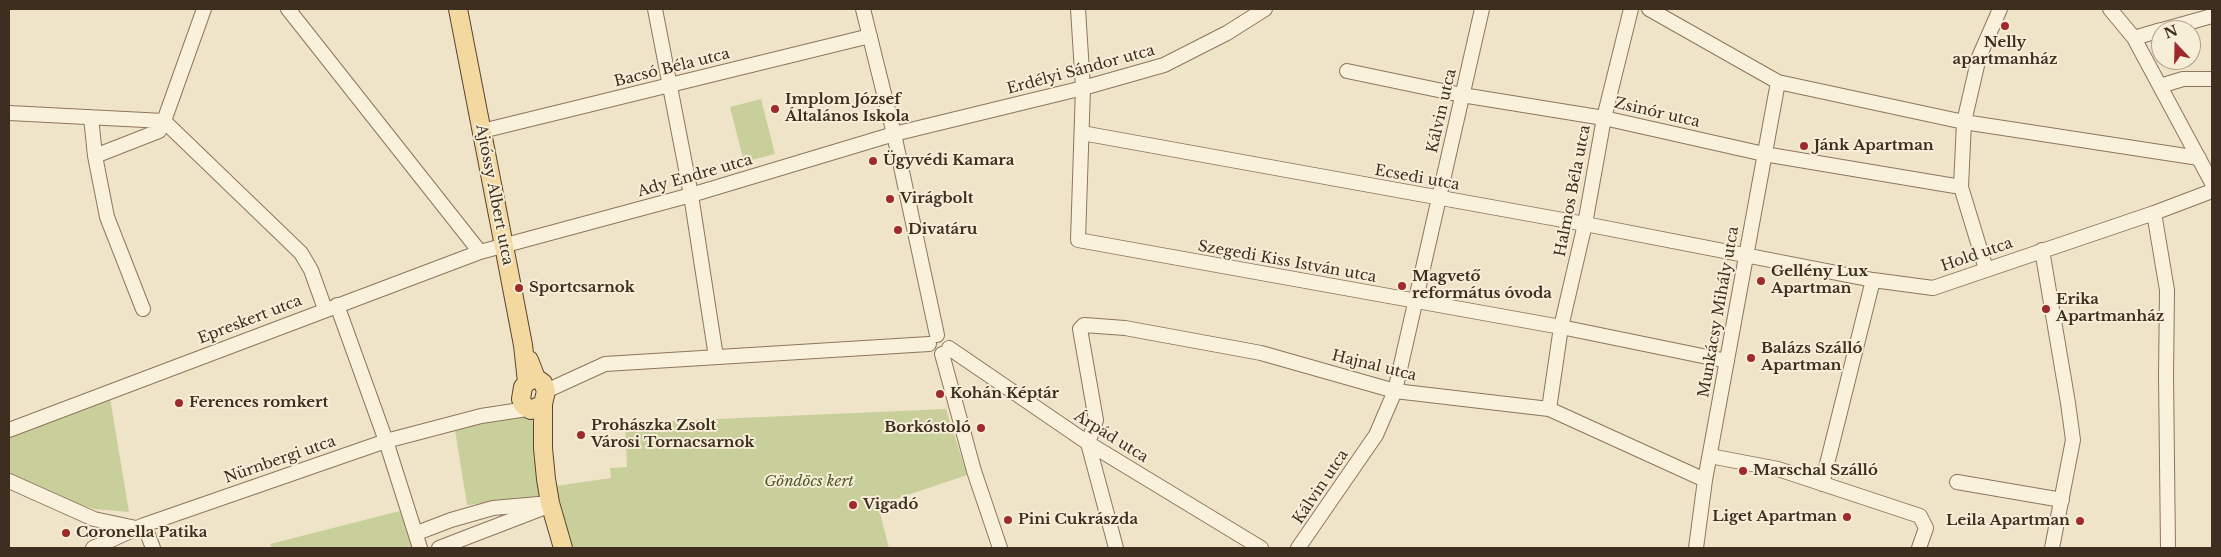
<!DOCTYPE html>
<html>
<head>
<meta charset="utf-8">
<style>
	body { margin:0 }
	#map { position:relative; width:2221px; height:557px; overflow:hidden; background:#f0e4c8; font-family:"Libre Baskerville",serif }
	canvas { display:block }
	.frame { position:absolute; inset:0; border:10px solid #3d2e20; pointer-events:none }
	.north { position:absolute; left:2151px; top:20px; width:50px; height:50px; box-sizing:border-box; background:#f7eed8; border:1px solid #ada18e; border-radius:50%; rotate:339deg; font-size:14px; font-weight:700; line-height:20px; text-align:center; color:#3d2e20 }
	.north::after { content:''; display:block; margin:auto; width:18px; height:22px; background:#9e2a2b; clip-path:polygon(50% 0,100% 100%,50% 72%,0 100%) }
</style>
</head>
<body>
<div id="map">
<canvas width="2221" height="557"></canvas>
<div class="frame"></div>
<div class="north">N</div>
</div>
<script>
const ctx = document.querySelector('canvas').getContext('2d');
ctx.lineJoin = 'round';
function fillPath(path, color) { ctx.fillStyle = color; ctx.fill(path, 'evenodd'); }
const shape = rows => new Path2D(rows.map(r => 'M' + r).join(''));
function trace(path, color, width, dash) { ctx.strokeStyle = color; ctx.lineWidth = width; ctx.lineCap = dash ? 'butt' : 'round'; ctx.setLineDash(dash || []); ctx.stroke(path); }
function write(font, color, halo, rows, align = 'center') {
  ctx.font = font + ' "Libre Baskerville",serif'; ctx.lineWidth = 4; ctx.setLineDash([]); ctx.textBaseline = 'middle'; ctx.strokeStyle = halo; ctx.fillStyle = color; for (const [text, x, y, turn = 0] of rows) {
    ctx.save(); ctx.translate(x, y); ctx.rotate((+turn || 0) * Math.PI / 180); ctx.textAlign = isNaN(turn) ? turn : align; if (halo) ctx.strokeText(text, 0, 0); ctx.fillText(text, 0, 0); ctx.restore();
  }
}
fillPath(shape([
	[761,99,775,154,744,162,730,107],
	[109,392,129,512,95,509,9,483,9,430],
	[946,409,967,475,878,505,889,548,573,548,555,486,611,478,610,468,627,467,625,423],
	[531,413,545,497,467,505,454,424],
	[400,511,412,548,272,548,270,544]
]), '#c9cf9b');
const minor = shape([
	[288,9,480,252],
	[655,9,691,195,716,357],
	[863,9,894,134,937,335],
	[1078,9,1083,88,1078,240,1561,327,1727,361],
	[1649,9,1778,82,1964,122,2199,158],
	[2110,9,2134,38,2212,183],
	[2162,30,2212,16],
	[2134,38,2161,30],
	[1347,71,1462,95,1604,118,1764,154,1961,187],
	[2160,86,2183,79,2212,79],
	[9,113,164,121],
	[91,117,95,156,107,217,143,309],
	[164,121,301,253,311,270,325,309],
	[482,131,870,36],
	[1082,133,1585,224,1873,280,1933,288,2154,213,2212,191],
	[95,156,159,131,164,121,204,9],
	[2154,213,2167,290,2166,376,2168,548],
	[2042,250,2068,403,2073,440,2052,548],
	[1986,269,1961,187,1964,122,1979,57,2000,9],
	[337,305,386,441,420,548],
	[949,348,1088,443,1261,548],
	[942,354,974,471,1000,548],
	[546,391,605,364,929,344],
	[1549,409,1561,327,1585,224,1604,118,1631,9],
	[9,430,480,252,691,195,894,134,1083,88,1164,65,1227,33,1265,9],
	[1710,456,1778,469,1920,516,1926,528,1919,548],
	[9,481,94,519,136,528],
	[1957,482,2062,500],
	[1822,484,1873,280],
	[144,525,153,548],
	[417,533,451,520,493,508,550,503],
	[93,548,144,525,386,441,481,416,527,409],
	[439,548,543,508],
	[1116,548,1088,443,1096,420,1080,329,1084,325,1125,328,1261,353,1395,391,1549,409,1705,480],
	[1298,548,1376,435,1395,391,1482,9],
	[1696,548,1705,480,1778,82]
]);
const major = shape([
	[458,9,504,246,523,345,527,382],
	[529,360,536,378,543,383,546,391,543,404,543,448,546,479,550,503,563,548],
	[536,378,527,382,523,387,521,399,523,405,531,410,543,404]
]);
trace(minor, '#8d765c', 16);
trace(major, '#5b4430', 20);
trace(minor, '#faf1dc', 14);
trace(major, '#f3d9a0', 18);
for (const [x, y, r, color] of [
	[2005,26,5,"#9e2a2b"],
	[775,109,5,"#9e2a2b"],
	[1804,146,5,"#9e2a2b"],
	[873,161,5,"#9e2a2b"],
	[890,199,5,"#9e2a2b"],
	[898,230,5,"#9e2a2b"],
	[1761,281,5,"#9e2a2b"],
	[1402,286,5,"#9e2a2b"],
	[519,288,5,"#9e2a2b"],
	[2046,309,5,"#9e2a2b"],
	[1751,358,5,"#9e2a2b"],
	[940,394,5,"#9e2a2b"],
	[179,403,5,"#9e2a2b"],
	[981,428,5,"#9e2a2b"],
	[581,435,5,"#9e2a2b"],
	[1743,471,5,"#9e2a2b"],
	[853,505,5,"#9e2a2b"],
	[1847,517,5,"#9e2a2b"],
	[1008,520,5,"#9e2a2b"],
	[2080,521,5,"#9e2a2b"],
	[66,533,5,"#9e2a2b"]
]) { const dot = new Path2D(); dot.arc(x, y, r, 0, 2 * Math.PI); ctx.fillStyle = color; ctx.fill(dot); trace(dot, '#f7eed8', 2); }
write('bold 15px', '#3d2e20', '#f7eed8', [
	["Nelly",2005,43,"center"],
	["apartmanház",2005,60,"center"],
	["Implom József",785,100],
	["Általános Iskola",785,117],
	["Jánk Apartman",1814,146],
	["Ügyvédi Kamara",883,161],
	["Virágbolt",900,199],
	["Divatáru",908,230],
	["Gellény Lux",1771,272],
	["Apartman",1771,289],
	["Magvető",1412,277],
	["református óvoda",1412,294],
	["Sportcsarnok",529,288],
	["Erika",2056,300],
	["Apartmanház",2056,317],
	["Balázs Szálló",1761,349],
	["Apartman",1761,366],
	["Kohán Képtár",950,394],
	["Ferences romkert",189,403],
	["Prohászka Zsolt",591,426],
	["Városi Tornacsarnok",591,443],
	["Borkóstoló",971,428,"right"],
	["Marschal Szálló",1753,471],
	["Vigadó",863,505],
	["Liget Apartman",1837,517,"right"],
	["Pini Cukrászda",1018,520],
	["Leila Apartman",2070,521,"right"],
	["Coronella Patika",76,533]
], 'left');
write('15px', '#3d2e20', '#f7eed8', [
	["Bacsó Béla utca",672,68,-14],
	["Erdélyi Sándor utca",1081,70,-15],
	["Kálvin utca",1442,111,-77],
	["Zsinór utca",1657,113,13],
	["Ady Endre utca",695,176,-16],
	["Ecsedi utca",1417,178,10],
	["Halmos Béla utca",1573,191,-79],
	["Ajtóssy Albert utca",494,195,79],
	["Hold utca",1977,255,-19],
	["Szegedi Kiss István utca",1287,262,10],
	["Munkácsy Mihály utca",1719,312,-80],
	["Epreskert utca",250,320,-21],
	["Hajnal utca",1374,366,14],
	["Árpád utca",1111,437,32],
	["Nürnbergi utca",280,460,-19],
	["Kálvin utca",1321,487,-56]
]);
write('italic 15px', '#4d5a26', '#f7eed8', [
	["Göndöcs kert",809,482]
]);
</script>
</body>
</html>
